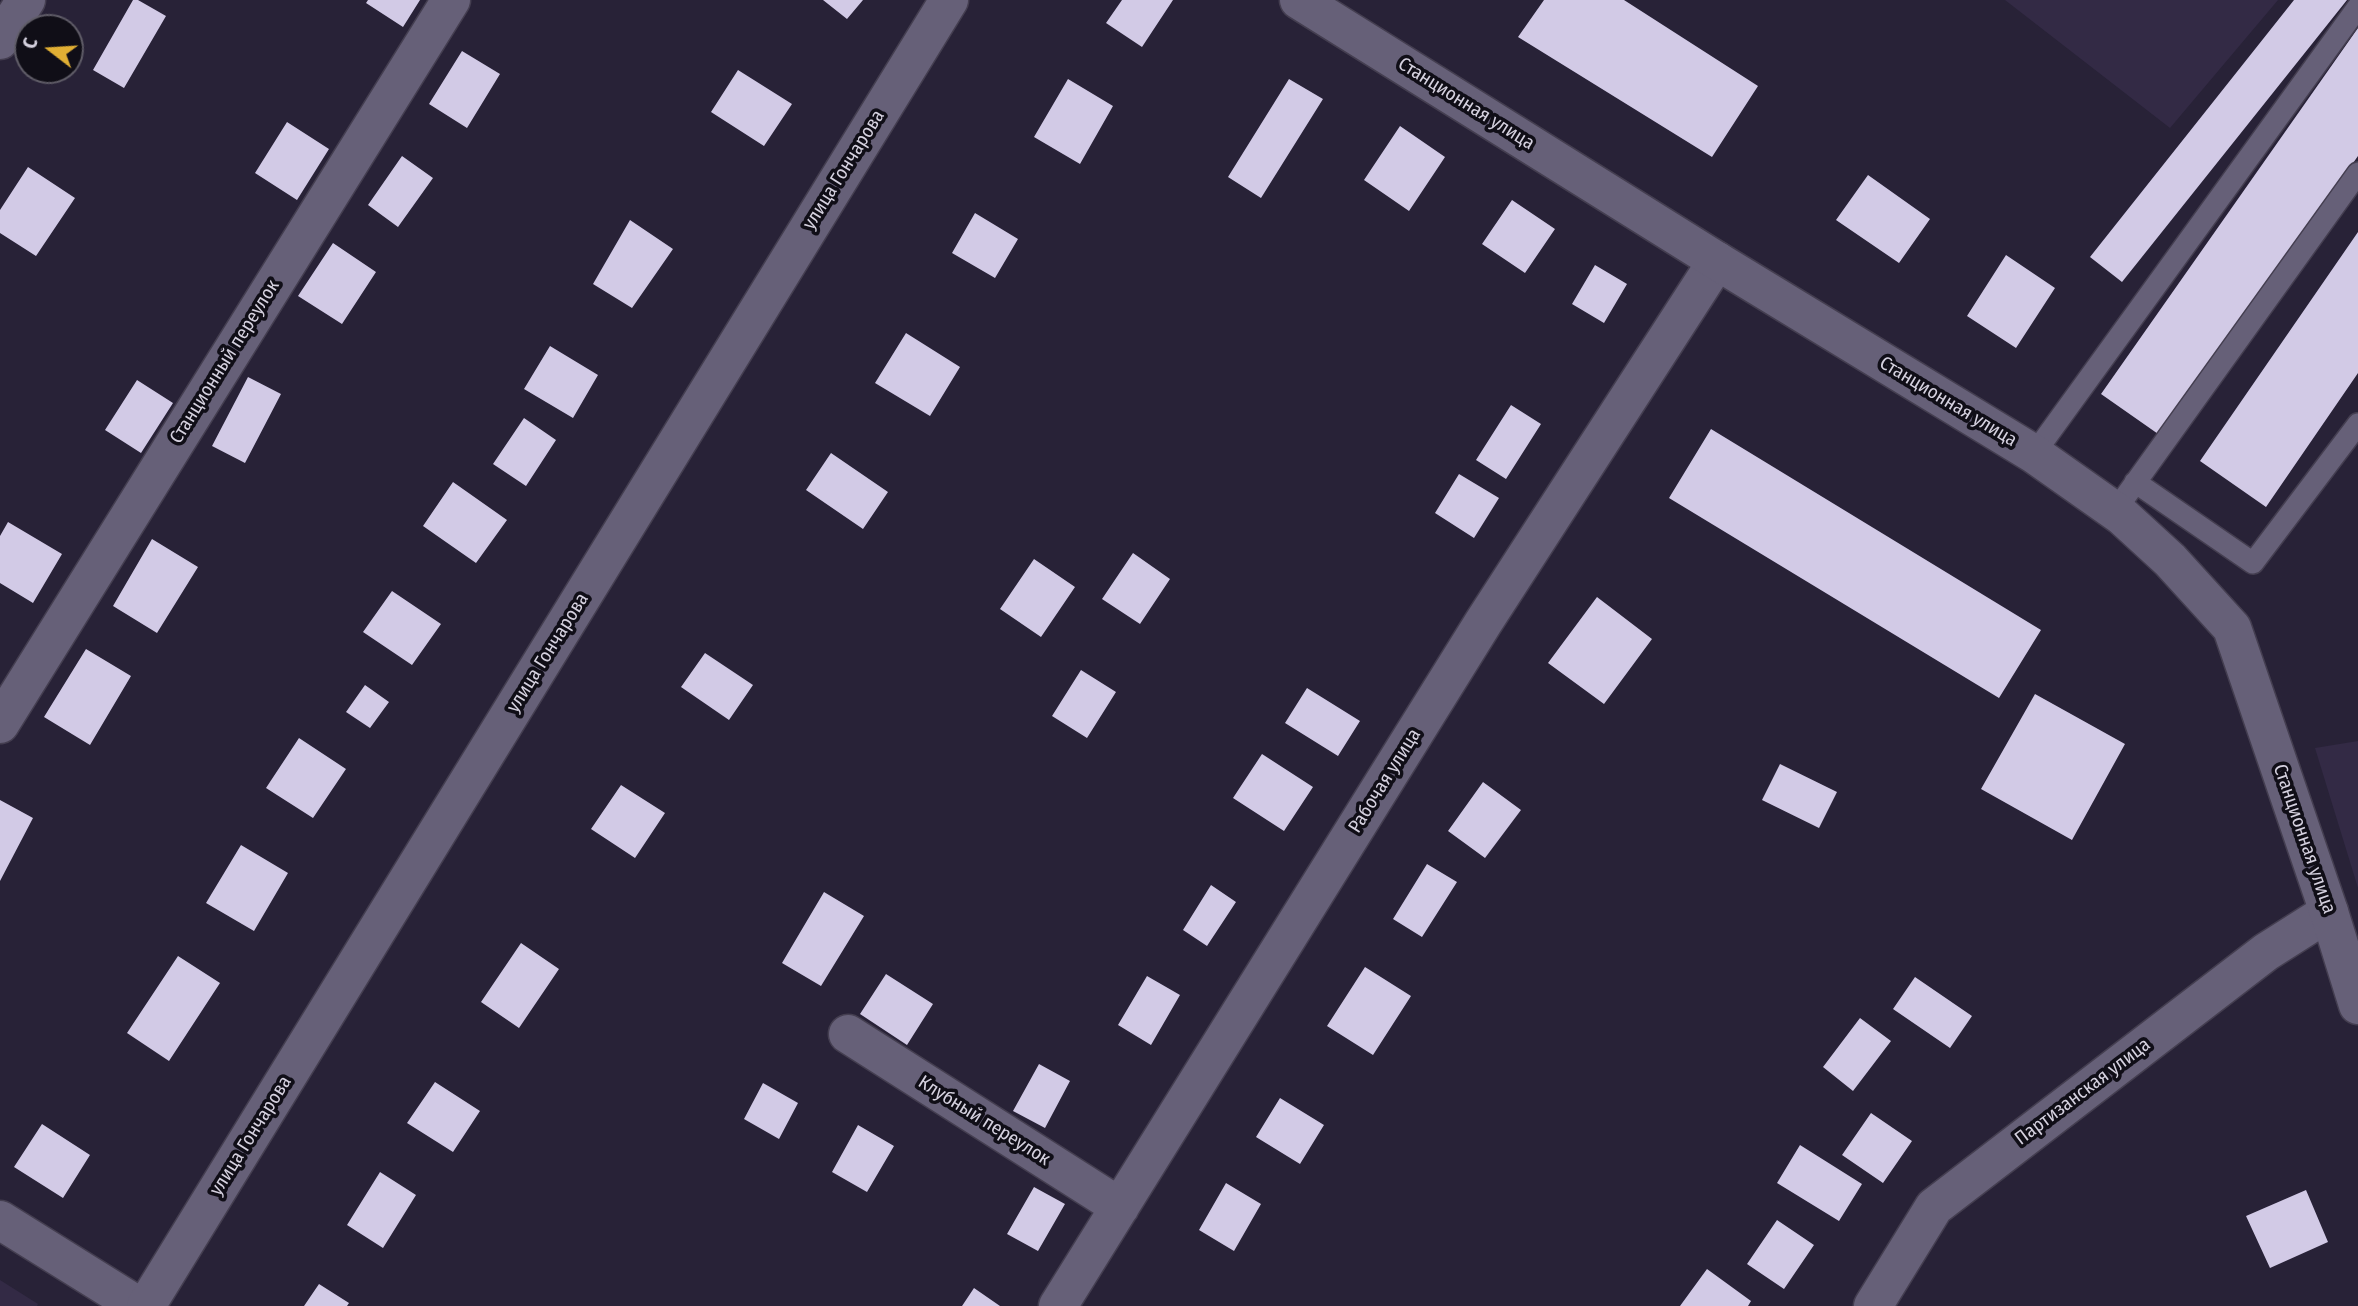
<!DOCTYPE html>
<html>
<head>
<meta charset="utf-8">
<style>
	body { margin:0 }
	#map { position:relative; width:2358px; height:1306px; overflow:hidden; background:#282237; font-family:"Fira Sans Condensed",sans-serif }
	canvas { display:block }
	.north { position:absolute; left:14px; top:14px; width:70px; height:70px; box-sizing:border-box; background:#100e17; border:2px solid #5f5c67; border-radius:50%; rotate:287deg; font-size:19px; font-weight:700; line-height:28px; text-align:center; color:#d5d1df }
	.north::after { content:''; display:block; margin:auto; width:24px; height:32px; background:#e1af34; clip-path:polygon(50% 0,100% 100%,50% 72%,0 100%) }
</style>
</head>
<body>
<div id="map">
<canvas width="2358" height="1306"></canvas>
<div class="north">С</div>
</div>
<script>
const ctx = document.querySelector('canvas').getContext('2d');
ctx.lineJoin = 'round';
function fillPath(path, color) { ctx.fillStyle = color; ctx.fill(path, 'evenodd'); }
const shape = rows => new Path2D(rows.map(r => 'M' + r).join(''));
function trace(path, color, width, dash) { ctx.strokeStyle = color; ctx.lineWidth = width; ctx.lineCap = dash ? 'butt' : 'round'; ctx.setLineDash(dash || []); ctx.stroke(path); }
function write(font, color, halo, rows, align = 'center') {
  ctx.font = font + ' "Fira Sans Condensed",sans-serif'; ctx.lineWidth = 7; ctx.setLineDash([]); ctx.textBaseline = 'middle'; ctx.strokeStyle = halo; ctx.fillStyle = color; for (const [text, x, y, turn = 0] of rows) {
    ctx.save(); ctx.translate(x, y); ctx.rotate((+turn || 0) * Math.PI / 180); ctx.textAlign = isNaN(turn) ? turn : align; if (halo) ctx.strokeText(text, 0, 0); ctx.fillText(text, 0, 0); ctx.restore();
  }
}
fillPath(shape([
	[2005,0,2278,0,2170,128],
	[2358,741,2358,888,2315,748],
	[0,1280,38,1304,37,1306,0,1306]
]), '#332a45');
fillPath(shape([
	[133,0,138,0,166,16,124,88,93,70],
	[368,0,420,0,403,27,366,3],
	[823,0,863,0,847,19],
	[1122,0,1173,0,1142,47,1106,23],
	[1544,0,1624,0,1758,86,1712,157,1518,37],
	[2294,0,2347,0,2122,282,2090,257],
	[2358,28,2358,156,2161,436,2101,394],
	[462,51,500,74,467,128,429,104],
	[738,70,792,104,764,146,711,112],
	[1068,79,1113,106,1080,164,1034,137],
	[1289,79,1323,99,1261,198,1228,177],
	[287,122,329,149,297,200,255,173],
	[1400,126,1445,157,1409,211,1364,180],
	[402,156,433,178,398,227,368,205],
	[28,167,75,198,36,256,0,233,0,210],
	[1868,175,1930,219,1899,263,1836,220],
	[1512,200,1555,229,1525,273,1482,244],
	[975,213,1018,239,995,278,952,253],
	[630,220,673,249,632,308,593,284],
	[2358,232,2358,373,2266,507,2200,461],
	[333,243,376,272,342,324,298,296],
	[2006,255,2055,288,2016,348,1967,316],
	[1595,265,1627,284,1604,323,1572,304],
	[906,333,960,367,930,416,875,383],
	[550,346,598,375,573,418,524,389],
	[248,377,281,394,245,463,212,446],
	[137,380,173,403,141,453,105,430],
	[1511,405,1541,424,1506,479,1476,460],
	[524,418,556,440,526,486,493,464],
	[1711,429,2041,630,1999,698,1669,498],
	[831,453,888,492,863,529,806,490],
	[1459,474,1499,498,1474,538,1435,513],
	[453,482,507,520,476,563,423,526],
	[8,522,62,554,33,603,0,583,0,536],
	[152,539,198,567,157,633,113,606],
	[1133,553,1170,579,1140,624,1102,599],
	[1034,559,1075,587,1041,637,1000,609],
	[392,591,441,624,412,665,363,632],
	[1597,597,1652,639,1604,704,1548,663],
	[86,649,131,676,90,745,44,717],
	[705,653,753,685,729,720,681,687],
	[1081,670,1116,692,1087,738,1052,716],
	[365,685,389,702,370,728,346,712],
	[1307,688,1360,721,1338,756,1285,723],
	[2035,694,2125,744,2072,840,1981,789],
	[299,738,346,769,313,818,266,788],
	[1262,754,1313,787,1284,831,1233,798],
	[1780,764,1837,792,1819,828,1762,800],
	[1483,782,1521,810,1485,858,1448,831],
	[621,785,665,813,635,858,591,829],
	[0,800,33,818,0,881],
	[241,845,288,873,254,931,206,903],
	[1427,864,1457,882,1422,937,1393,919],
	[1211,885,1236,902,1207,946,1183,930],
	[824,892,864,916,821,986,782,963],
	[521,943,559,969,519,1028,481,1002],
	[178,956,220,983,169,1061,127,1033],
	[1365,967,1411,996,1373,1055,1327,1026],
	[886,974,933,1004,907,1045,860,1014],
	[1147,976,1180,995,1151,1045,1118,1025],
	[1915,977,1972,1016,1950,1048,1893,1009],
	[1860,1018,1891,1041,1853,1091,1823,1067],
	[1039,1064,1070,1081,1045,1128,1013,1111],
	[435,1082,480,1111,453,1152,407,1123],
	[763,1083,798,1103,779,1139,744,1119],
	[1280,1098,1324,1125,1300,1164,1256,1137],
	[1871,1113,1912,1141,1883,1183,1842,1155],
	[42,1124,90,1155,63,1198,14,1167],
	[858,1125,894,1146,867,1192,832,1172],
	[1800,1145,1862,1184,1839,1221,1777,1183],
	[380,1172,416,1195,383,1248,347,1225],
	[1226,1183,1261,1204,1234,1251,1199,1230],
	[1034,1187,1065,1204,1038,1251,1007,1234],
	[2306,1190,2328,1242,2270,1268,2246,1216],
	[1777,1220,1814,1245,1784,1289,1747,1264],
	[1707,1269,1751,1301,1748,1306,1680,1306],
	[319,1284,349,1303,347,1306,304,1306],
	[974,1288,1000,1306,962,1306]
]), '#d2cae6');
const lane = shape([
	[2034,454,2358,7],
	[2135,482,2253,563,2358,424],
	[2115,511,2358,173]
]);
const street = shape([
	[0,40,26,0],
	[0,724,451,0],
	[848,1034,1120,1207],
	[0,1220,138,1306],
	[1058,1306,1483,623,1717,261],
	[1873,1306,1934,1207,2266,952,2329,912]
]);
const secondary = shape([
	[1299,0,1717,261,2034,454,2122,516,2170,560,2232,628,2329,912,2358,1005],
	[146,1306,949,0]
]);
trace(lane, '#443e50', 24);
trace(street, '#443e50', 41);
trace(secondary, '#443e50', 41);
trace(lane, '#666078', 21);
trace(street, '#666078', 38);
trace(secondary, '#666078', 38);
write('19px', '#d5d1df', '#100e17', [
	["Станционная улица",1466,104,32],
	["улица Гончарова",844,170,-58],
	["Станционный переулок",225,362,-58],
	["Станционная улица",1948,402,31],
	["улица Гончарова",548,653,-58],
	["Рабочая улица",1385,781,-58],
	["Станционная улица",2304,839,71],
	["Партизанская улица",2083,1092,-37],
	["Клубный переулок",984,1121,32],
	["улица Гончарова",251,1136,-58]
]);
</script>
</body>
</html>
